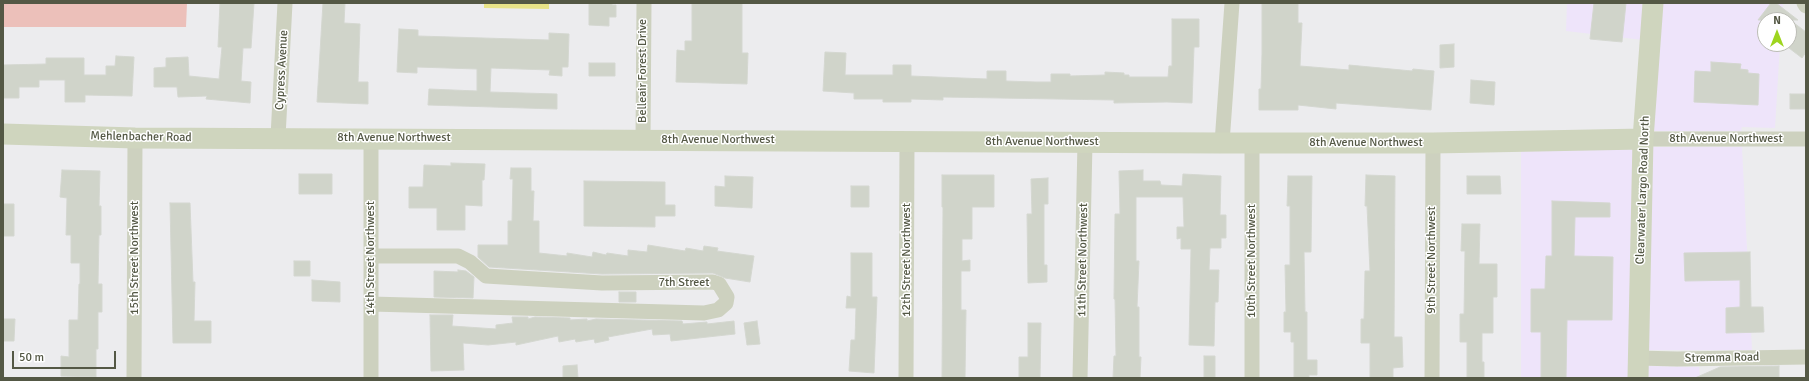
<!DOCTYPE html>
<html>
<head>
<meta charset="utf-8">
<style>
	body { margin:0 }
	#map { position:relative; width:1809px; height:381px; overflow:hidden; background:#ececee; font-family:Signika,sans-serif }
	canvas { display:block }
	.frame { position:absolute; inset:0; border:4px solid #545845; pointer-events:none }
	.north { position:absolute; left:1757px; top:12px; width:40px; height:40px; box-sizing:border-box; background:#fff; border:1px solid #bbbcb5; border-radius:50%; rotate:0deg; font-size:11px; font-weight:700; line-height:16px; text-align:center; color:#545845 }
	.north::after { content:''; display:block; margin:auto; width:14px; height:18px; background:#9ed51f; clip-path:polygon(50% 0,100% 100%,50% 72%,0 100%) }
	.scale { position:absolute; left:12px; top:351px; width:104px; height:18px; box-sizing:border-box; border:2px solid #545845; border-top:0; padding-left:5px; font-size:12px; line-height:14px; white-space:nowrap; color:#545845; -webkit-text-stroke:3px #fff; paint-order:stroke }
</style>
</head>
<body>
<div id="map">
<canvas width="1809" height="381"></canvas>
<div class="frame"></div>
<div class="north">N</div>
<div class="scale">50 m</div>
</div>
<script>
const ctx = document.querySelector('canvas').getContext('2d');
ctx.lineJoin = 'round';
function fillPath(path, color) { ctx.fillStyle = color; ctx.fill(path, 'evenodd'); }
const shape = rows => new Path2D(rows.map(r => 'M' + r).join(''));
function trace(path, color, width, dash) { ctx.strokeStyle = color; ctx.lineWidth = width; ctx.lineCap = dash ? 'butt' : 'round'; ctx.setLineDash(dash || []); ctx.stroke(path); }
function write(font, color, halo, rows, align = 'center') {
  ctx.font = font + ' Signika,sans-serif'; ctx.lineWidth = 3; ctx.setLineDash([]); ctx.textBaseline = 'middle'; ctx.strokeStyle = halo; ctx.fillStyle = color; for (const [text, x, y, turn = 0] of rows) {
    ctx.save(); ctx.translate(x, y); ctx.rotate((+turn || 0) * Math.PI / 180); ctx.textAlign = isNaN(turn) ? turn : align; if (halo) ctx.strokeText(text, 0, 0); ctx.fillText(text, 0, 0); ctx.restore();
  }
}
fillPath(shape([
	[1567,3,1646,3,1643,40,1566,31],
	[1660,3,1783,3,1782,20,1765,20,1765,44,1780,44,1775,128,1742,127,1741,131,1651,131],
	[1636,147,1631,378,1521,378,1521,149],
	[1650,147,1742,147,1752,350,1646,350],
	[1645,366,1699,367,1700,378,1645,378]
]), '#eee4fa');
fillPath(shape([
	[3,3,187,3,186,27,3,27]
]), '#ecc0ba');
fillPath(shape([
	[484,3,549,3,549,9,484,8]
]), '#e8e388');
const building = shape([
	[220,3,254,3,251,48,243,48,241,81,251,82,250,103,206,99,207,96,178,97,177,87,154,87,154,68,166,67,166,58,188,57,189,76,219,79,222,47,218,47,220,3],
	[323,3,345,3,344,23,360,24,358,82,368,82,368,104,317,102,323,3],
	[589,3,612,3,612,5,616,5,616,17,609,17,609,26,589,25,589,3],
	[692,3,742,3,742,53,748,53,747,84,676,82,677,50,685,51,685,41,692,41,692,3],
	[1262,3,1298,3,1298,23,1302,23,1300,66,1349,70,1349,65,1412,71,1413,69,1434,71,1431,110,1336,103,1336,109,1298,105,1298,110,1259,110,1259,89,1261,89,1262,54,1262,3],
	[1594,3,1626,3,1622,42,1590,39,1594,3],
	[1771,3,1776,3,1798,20,1790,20,1806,32,1806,52,1802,58,1789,48,1789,20,1758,20,1771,3],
	[1172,19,1199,19,1199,47,1194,47,1192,103,1167,102,1114,103,1114,100,943,97,943,100,911,99,911,102,883,102,883,99,854,99,854,93,823,91,825,52,846,53,845,75,893,75,893,65,911,65,911,76,987,79,987,71,1006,71,1006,81,1036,82,1051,82,1051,74,1070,74,1070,76,1105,75,1105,72,1124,73,1124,75,1129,75,1129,77,1168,77,1169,66,1172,66,1172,19],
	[399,29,418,30,418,36,549,40,549,33,569,34,568,67,562,67,562,76,549,75,550,70,491,68,490,92,557,94,557,109,428,105,429,89,477,91,477,69,417,67,417,73,397,72,399,29],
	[1454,44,1454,67,1440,68,1440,45,1454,44],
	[116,56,134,57,132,96,85,95,85,102,65,102,65,80,39,80,39,87,19,87,19,98,3,98,3,65,46,64,46,58,84,58,84,75,106,75,106,66,115,66,116,56],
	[1711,62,1741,64,1740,69,1748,70,1748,73,1759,74,1758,105,1694,102,1695,71,1711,72,1711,62],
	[589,63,615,63,615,76,589,76,589,63],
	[1471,80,1495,82,1494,105,1470,103,1471,80],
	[1790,94,1806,94,1806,109,1790,109,1790,94],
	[451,163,485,164,484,180,482,180,482,206,465,205,465,230,437,230,437,208,409,208,409,187,423,187,424,165,451,166,451,163],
	[511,168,531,168,531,191,534,191,533,221,539,221,539,253,567,256,567,253,592,257,593,252,606,255,607,253,628,256,628,250,647,252,648,245,685,251,686,248,703,251,704,246,718,248,717,251,754,256,750,282,725,278,713,273,602,274,489,267,478,257,478,245,508,245,508,221,512,221,513,179,510,179,511,168],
	[62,170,100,171,99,206,101,206,101,235,99,235,98,284,102,284,102,312,98,312,98,349,96,349,96,377,61,376,61,356,69,357,69,320,78,320,79,284,80,284,80,263,71,263,71,235,66,235,67,198,60,197,62,170],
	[1143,170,1143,181,1160,181,1161,185,1182,186,1183,174,1221,176,1220,215,1226,215,1226,238,1221,238,1221,248,1210,248,1209,270,1219,270,1218,302,1215,302,1214,346,1189,345,1191,249,1181,249,1181,238,1177,239,1177,227,1184,227,1183,197,1136,197,1136,261,1139,261,1137,307,1139,307,1139,357,1141,357,1140,378,1113,378,1114,356,1116,356,1115,299,1114,299,1115,214,1120,214,1119,171,1143,170],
	[299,174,332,174,332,194,299,194,299,174],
	[942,175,994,175,994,207,972,207,972,239,962,239,962,261,970,260,970,271,961,271,961,310,966,310,965,378,942,378,943,207,942,207,942,175],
	[1366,175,1395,176,1394,337,1402,337,1403,367,1393,368,1393,378,1370,378,1370,343,1361,343,1361,319,1364,319,1365,271,1370,271,1367,206,1365,206,1366,175],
	[725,176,753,177,752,208,715,206,715,186,725,187,725,176],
	[1288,176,1312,176,1311,252,1304,252,1305,312,1307,312,1307,360,1317,360,1317,375,1309,375,1309,378,1294,378,1294,342,1291,342,1291,332,1284,332,1284,312,1286,312,1285,265,1290,265,1290,206,1287,206,1288,176],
	[1467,176,1500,176,1501,194,1467,194,1467,176],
	[1048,178,1048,204,1044,204,1044,265,1047,265,1047,282,1028,283,1027,214,1032,214,1031,179,1048,178],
	[584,181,665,182,665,205,675,205,675,216,655,216,655,227,584,226,584,181],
	[851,186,869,186,869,207,851,207,851,186],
	[1552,201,1610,203,1610,217,1575,217,1574,256,1613,257,1612,320,1567,320,1566,378,1541,378,1541,332,1531,332,1531,289,1545,289,1546,256,1552,256,1552,201],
	[170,203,190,203,193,282,195,282,194,321,211,321,211,343,173,343,170,203],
	[3,204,14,204,14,236,3,236,3,204],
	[1462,224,1480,224,1479,264,1497,264,1497,297,1493,297,1493,333,1482,333,1482,362,1484,362,1484,378,1467,378,1467,342,1460,342,1460,314,1464,314,1465,251,1461,251,1462,224],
	[1750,252,1751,307,1763,307,1764,332,1726,333,1726,308,1740,307,1740,280,1685,281,1684,253,1750,252],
	[851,253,872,253,872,297,877,297,874,373,849,371,851,340,855,340,856,308,846,308,847,296,851,297,851,253],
	[294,261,310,261,310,276,294,276,294,261],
	[458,270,466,271,474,277,473,298,434,297,434,271,458,272,458,270],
	[312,280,340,282,340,302,312,301,312,280],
	[619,292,636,292,636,302,619,302,619,292],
	[430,315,453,315,452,326,496,329,496,325,513,323,512,317,528,317,528,319,535,317,570,318,570,320,587,319,587,321,596,319,682,321,683,324,707,322,707,324,734,321,735,334,671,341,670,334,653,335,652,329,608,337,609,340,595,343,594,339,576,342,575,339,559,342,558,336,516,345,516,342,488,345,463,343,464,370,431,371,430,315],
	[3,319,15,319,14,341,3,341,3,319],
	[757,321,760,344,747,345,744,323,757,321],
	[1028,323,1041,323,1040,378,1019,378,1019,357,1028,357,1028,323],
	[1204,356,1215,356,1215,378,1204,378,1204,356],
	[577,365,578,378,563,378,563,366,577,365],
	[1779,366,1779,378,1695,378,1720,367,1779,366]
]);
fillPath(building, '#d0d4ca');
trace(building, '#d4d7d0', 1);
trace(shape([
	[1804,3,1806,6],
	[278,137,285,3],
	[1643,139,1806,139],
	[643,140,644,3],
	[1222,143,1232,3],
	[371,304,704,313,718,310,726,303,727,297,719,284,713,282,602,283,486,276,470,262,458,256,372,256],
	[1638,358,1677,359,1806,357],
	[134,378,135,138],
	[371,378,371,138],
	[906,378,907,142],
	[1080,378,1085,142],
	[1252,378,1252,143],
	[1432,378,1433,143]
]), '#cdd1bf', 15);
trace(shape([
	[3,134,135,138,1222,143,1433,143,1643,139],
	[1638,378,1643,139,1653,3]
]), '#cfd5be', 21);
write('12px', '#545845', '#fff', [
	["Cypress Avenue",282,70,-87],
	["Belleair Forest Drive",643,71,-90],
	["Mehlenbacher Road",141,137,1],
	["8th Avenue Northwest",394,138],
	["8th Avenue Northwest",1726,139],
	["8th Avenue Northwest",718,140],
	["8th Avenue Northwest",1042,142],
	["8th Avenue Northwest",1366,143],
	["Clearwater Largo Road North",1643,190,-88],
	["15th Street Northwest",135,258,-90],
	["14th Street Northwest",371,258,-90],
	["12th Street Northwest",907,260,-90],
	["11th Street Northwest",1083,260,-89],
	["9th Street Northwest",1432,260,-90],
	["10th Street Northwest",1252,261,-90],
	["7th Street",684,283],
	["Stremma Road",1722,358,-1]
]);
</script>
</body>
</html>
